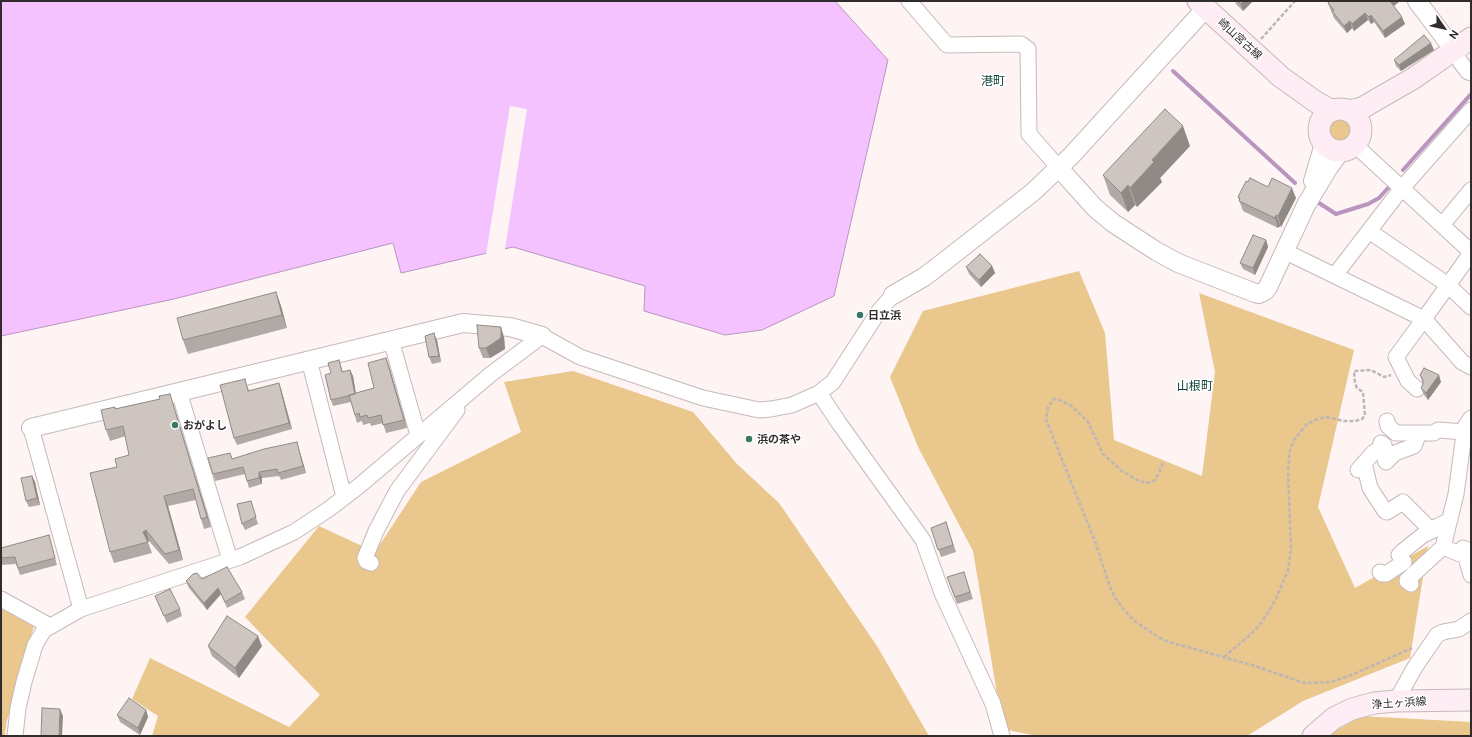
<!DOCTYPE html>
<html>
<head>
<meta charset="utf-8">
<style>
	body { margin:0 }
	#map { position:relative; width:1472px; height:737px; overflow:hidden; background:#fff4f4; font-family:Ubuntu,sans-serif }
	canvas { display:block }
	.frame { position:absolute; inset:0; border:2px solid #302c2c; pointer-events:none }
	.north { position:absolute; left:1424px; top:8px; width:40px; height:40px; -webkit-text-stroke:3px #fff; paint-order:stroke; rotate:124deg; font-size:11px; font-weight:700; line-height:16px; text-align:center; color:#302c2c }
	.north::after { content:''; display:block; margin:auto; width:14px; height:18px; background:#302c2c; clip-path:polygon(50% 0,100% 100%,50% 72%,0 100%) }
</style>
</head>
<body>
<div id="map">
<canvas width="1472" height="737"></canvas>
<div class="frame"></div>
<div class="north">N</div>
</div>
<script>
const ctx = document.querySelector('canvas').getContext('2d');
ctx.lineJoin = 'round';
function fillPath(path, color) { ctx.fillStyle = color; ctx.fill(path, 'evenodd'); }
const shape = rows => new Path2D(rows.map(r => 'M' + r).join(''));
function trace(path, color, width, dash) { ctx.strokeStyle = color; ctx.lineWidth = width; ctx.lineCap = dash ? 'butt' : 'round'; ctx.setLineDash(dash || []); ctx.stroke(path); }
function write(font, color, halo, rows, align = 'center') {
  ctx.font = font + ' Ubuntu,"Noto Sans JP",sans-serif'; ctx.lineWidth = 3; ctx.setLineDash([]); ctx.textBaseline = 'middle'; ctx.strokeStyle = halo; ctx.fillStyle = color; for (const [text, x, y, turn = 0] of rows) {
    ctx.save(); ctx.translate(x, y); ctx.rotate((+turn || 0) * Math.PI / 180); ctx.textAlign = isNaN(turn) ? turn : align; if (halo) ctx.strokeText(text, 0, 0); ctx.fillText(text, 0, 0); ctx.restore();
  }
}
fillPath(shape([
	'1328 130a12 12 0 1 1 24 0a12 12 0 1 1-24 0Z',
	[1079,271,1105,333,1114,440,1202,476,1215,372,1199,293,1354,350,1318,507,1355,588,1428,546,1410,658,1303,701,1247,736,1037,736,1003,729,973,551,918,447,890,377,923,311],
	[573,371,693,412,737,464,779,503,877,646,929,736,152,736,158,716,132,699,150,658,289,727,320,695,245,617,319,526,375,552,421,482,521,432,504,382],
	[1,604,34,626,6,724,5,736,1,736],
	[1361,716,1471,722,1471,736,1327,736]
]), '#e9c78d');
const water = shape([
	[1,1,835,1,888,60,834,296,762,330,725,335,644,311,645,286,513,247,401,273,393,243,174,299,1,336,1,1]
]);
fillPath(water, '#f4c2ff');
trace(water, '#b995c0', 1);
fillPath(shape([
	[510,106,527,109,505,249,505,251,486,255]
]), '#fff4f4');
trace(shape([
	[1173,71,1295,183],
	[1403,170,1471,94],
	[1319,203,1336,214,1368,204,1379,198,1388,188]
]), '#b995c0', 4);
const minor = shape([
	[909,1,947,45,1021,44,1028,49,1029,134,1059,168],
	[1454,50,1461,63,1468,72,1471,73],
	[1355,145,1471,252],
	[1442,225,1471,190],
	[1369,231,1448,285,1471,307],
	[1284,251,1424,319,1471,253],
	[1335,275,1402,188,1471,110],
	[391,340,418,435],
	[309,360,344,497],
	[1417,389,1408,381,1396,357,1424,319,1462,362,1471,367],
	[179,392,230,560],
	[819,393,839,423,923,540,942,593,993,704,1002,736],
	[1471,418,1465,427,1456,494,1443,547,1460,554,1463,548,1471,552],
	[1387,421,1388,426,1396,433,1434,433,1438,430,1465,432],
	[31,428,81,609],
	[1364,463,1370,488,1385,511,1387,512,1403,502,1428,527,1432,528,1438,526,1450,520],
	[1358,470,1373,453,1379,449,1381,443,1384,445,1385,450,1385,460,1386,462,1395,453,1414,446,1419,433],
	[1471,555,1467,561,1471,575],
	[371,563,366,561,365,558,376,531,397,491,457,410],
	[1380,572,1382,574,1386,574,1404,562,1399,555,1403,551,1423,535,1436,529,1436,527],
	[1411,584,1407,581,1407,580,1443,547],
	[1,599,50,626],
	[1396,701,1415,667,1437,635,1443,632,1459,629,1471,621],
	[15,736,18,708,24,682,35,645,44,630,81,609,240,557,294,532,329,509,359,486,491,374,542,336,580,357,703,398,759,410,771,409,792,405,819,393,833,382,879,311,893,295]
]);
const tertiary = shape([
	[1417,1,1454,50],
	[1059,168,1095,208,1113,223,1156,251,1178,263,1255,293,1259,294,1265,291,1268,287,1306,205,1329,167,1337,156,1342,151],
	[1313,181,1324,144],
	[893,295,924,277,936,268,1033,192,1071,156,1206,8],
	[31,428,463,323,510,327,542,336]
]);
const secondary = shape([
	[1198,1,1281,77,1316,102,1332,111],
	'1319 130a21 21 0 1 1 42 0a21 21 0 1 1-42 0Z',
	[1348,111,1362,108,1414,78,1471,38],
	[1313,736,1334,718,1352,709,1374,703,1396,701,1471,700]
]);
trace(minor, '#c4bab9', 17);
trace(tertiary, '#c4bab9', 20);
trace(secondary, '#c4bab9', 23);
trace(shape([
	[1261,39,1295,1],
	[1163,463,1159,473,1155,480,1151,482,1146,483,1137,480,1122,471,1103,454,1088,422,1072,406,1057,399,1054,399,1048,407,1046,419,1049,427,1096,544,1110,587,1114,596,1124,610,1136,622,1160,638,1169,642,1252,665,1304,683,1331,682,1349,676,1412,648],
	[1224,657,1251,634,1262,622,1275,601,1288,570,1291,549,1288,471,1290,450,1294,440,1307,424,1315,420,1326,417,1344,421,1355,421,1362,419,1365,415,1363,392,1357,388,1355,383,1354,371,1371,370,1384,377,1391,375]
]), '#beb5b5', 2.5, [4, 2]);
trace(minor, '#fff', 15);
trace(tertiary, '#fff', 18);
trace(secondary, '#feedf5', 21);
fillPath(shape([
	[1235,1,1253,1,1243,11,1236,4],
	[1327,1,1400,1,1394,6,1405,24,1385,38,1374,22,1371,24,1368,20,1354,31,1352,28,1347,33,1334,18],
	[1434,50,1401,71,1396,66,1394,60],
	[1190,146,1160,178,1162,182,1137,207,1135,205,1128,212,1110,195,1103,175],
	[1248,182,1268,187,1296,198,1281,227,1280,226,1278,228,1243,211,1238,197],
	[1266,240,1268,247,1255,275,1243,269,1240,263],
	[992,266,995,273,981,287,969,274,966,267],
	[276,292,281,306,287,328,188,354,183,340],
	[504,337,505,349,490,358,483,358,479,348],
	[437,340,441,362,432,364,429,357],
	[386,358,389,366,407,428,386,433,383,423,371,426,370,423,363,425,362,421,357,423,351,402,333,406,331,400,331,373,339,360,343,372,350,370,353,376,356,394,374,388],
	[1420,375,1441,382,1428,400,1424,395,1421,388,1423,384,1423,383],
	[247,386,249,390,281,389,292,429,237,445,234,438],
	[170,394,173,404,211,527,204,529,201,519,196,500,168,506,183,560,169,564,149,541,148,542,152,553,114,563,110,552,117,467,129,455,126,436,110,441,106,430,115,409,160,399],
	[299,449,306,473,281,480,279,476,262,478,262,484,249,488,245,474,215,481,213,474,230,453,232,459],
	[32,476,35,482,40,505,29,507,26,501],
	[251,501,258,524,245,530,242,524],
	[946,522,956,552,941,557,931,528],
	[51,542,57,565,20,575,16,564,1,565,1,548],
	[964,572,973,599,957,604,947,577],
	[202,579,242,592,245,599,227,608,221,594,207,610,189,588,186,581],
	[155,596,180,609,182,616,167,623],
	[208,646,262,646,239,678,212,656],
	[146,710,148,717,140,735,120,722,117,715]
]), '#b1a9a5');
fillPath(shape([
	[1244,1,1253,1,1243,11,1241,4],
	[1390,1,1400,1,1392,7],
	[1365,13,1368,20,1354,31,1352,24],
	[1371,15,1374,22,1371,24,1369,17],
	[1402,17,1405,24,1385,38,1383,31],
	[1350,21,1352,28,1347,33,1344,26],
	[1431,43,1434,50,1401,71,1399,65],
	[1183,126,1190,146,1160,178,1162,182,1137,207,1130,188,1152,160],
	[1128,185,1135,205,1128,212,1121,193],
	[1292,188,1296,198,1281,227,1278,216],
	[1276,215,1280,226,1278,228,1275,218],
	[1266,240,1268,247,1255,275,1253,268],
	[992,266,995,273,981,287,979,280],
	[276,292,281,306,287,328,282,315],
	[501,327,504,337,505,349,490,358,486,348],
	[434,333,437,340,441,362,439,356],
	[386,358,389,366,407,428,404,420],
	[350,370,353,376,357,400,355,394],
	[1439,375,1441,382,1428,400,1426,393],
	[279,383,281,389,292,429,289,423],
	[170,394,173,404,211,527,207,517],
	[297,442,299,449,306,473,303,466],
	[259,472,262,478,262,484,259,478],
	[32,476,35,482,40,505,37,498],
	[164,496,168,506,183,560,179,550],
	[146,530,149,541,147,542,143,532],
	[218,588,221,594,207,610,204,603],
	[258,636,262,646,239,678,235,668],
	[60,709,63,716,62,736,59,736],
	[146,710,148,717,140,735,138,728]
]), '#908a86');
const building = shape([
	[1238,1,1244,1,1241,4,1238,1],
	[1330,1,1390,1,1402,17,1383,31,1371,15,1369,17,1365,13,1352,24,1350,21,1344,26,1332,11,1334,10,1328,3,1330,1],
	[1424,35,1431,43,1399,65,1394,60,1424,35],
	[1165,109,1183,126,1152,160,1154,162,1130,188,1128,185,1121,193,1103,175,1165,109],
	[1250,178,1268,187,1272,178,1292,188,1278,216,1276,215,1275,218,1239,201,1240,198,1238,197,1246,181,1248,182,1250,178],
	[1253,235,1266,240,1253,268,1240,263,1253,235],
	[980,254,992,266,979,280,966,267,980,254],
	[276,292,282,315,183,340,177,318,276,292],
	[477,325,501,327,501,338,486,348,479,348,477,325],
	[434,333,439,356,429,357,425,336,434,333],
	[386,358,404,420,383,425,381,415,368,418,367,415,360,417,359,413,355,415,349,395,374,388,368,363,386,358],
	[339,360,342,372,350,370,355,394,331,400,325,375,331,373,328,363,339,360],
	[1424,368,1439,375,1426,393,1421,388,1423,384,1423,380,1420,375,1424,368],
	[245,379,248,391,279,383,289,423,234,438,220,385,245,379],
	[170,394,207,517,201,519,193,489,164,496,179,550,165,554,146,530,143,532,148,542,110,552,90,473,117,467,115,459,129,455,123,426,106,430,101,410,115,407,115,409,160,399,159,396,170,394],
	[297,442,303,466,278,473,277,469,259,472,259,478,247,481,243,467,213,474,208,458,230,453,232,459,264,449,297,442],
	[32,476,37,498,26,501,21,478,32,476],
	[251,501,256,517,242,524,237,504,251,501],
	[946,522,953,545,938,550,931,528,946,522],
	[49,535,55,558,18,568,15,557,1,558,1,548,49,535],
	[227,567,242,592,225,602,218,588,204,603,186,581,193,574,197,573,202,579,227,567],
	[964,572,970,592,955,597,947,577,964,572],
	[170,589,180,609,164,616,155,596,170,589],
	[227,616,258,636,235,668,208,646,227,616],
	[129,698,146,710,138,728,117,715,129,698],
	[42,708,60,709,59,736,41,736,42,708]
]);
fillPath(building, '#cec5c0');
trace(building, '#908a86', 1);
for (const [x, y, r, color] of [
	[860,315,4,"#3a7865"],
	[175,425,4,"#3a7865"],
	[749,439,4,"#3a7865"]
]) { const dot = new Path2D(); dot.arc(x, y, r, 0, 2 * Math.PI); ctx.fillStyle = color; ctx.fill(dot); trace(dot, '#fff', 1.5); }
write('11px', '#302c2c', '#fff', [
	["崎山宮古線",1240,39,42],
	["浄土ヶ浜線",1399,703,-4]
]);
write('bold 11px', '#302c2c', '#fff', [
	["日立浜",868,315],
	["おがよし",183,425],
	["浜の茶や",757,439]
], 'left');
write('12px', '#063e30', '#fff', [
	["港町",993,81],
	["山根町",1195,386]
]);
</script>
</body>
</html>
